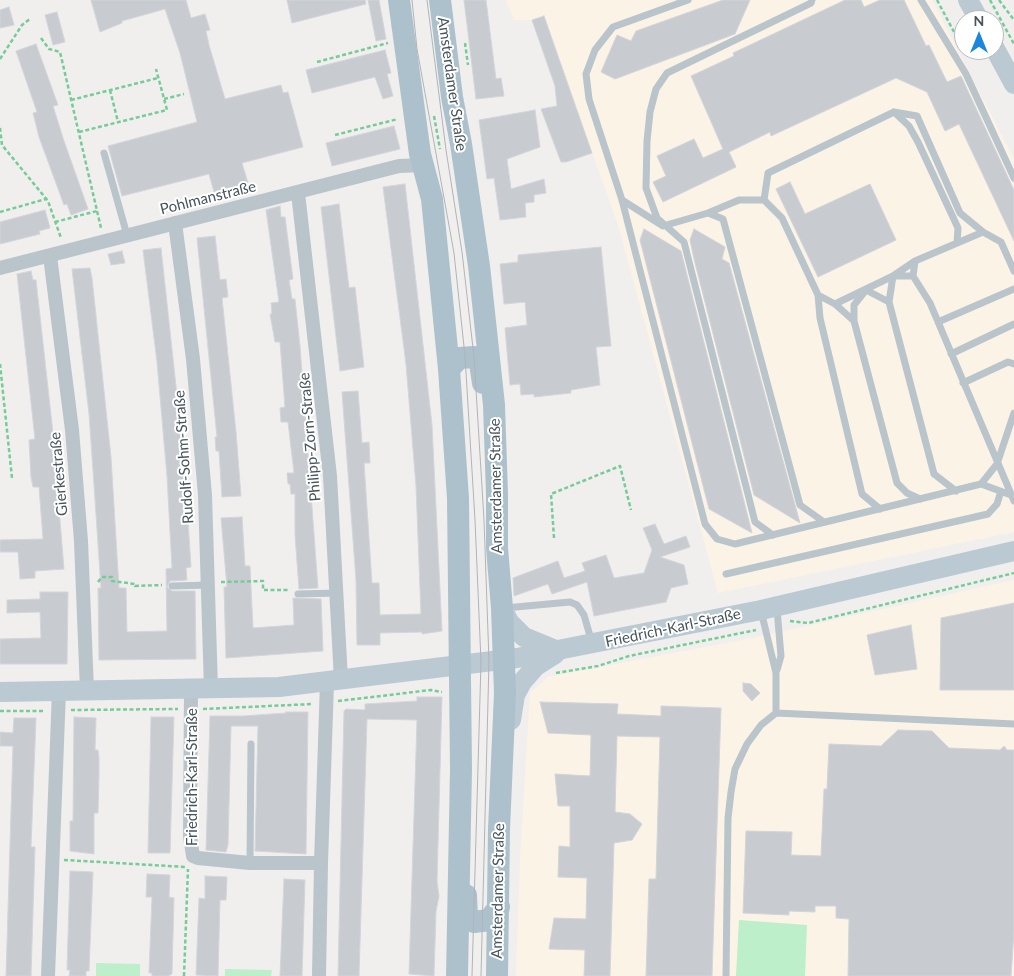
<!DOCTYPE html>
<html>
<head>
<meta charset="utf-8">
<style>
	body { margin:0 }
	#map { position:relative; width:1014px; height:976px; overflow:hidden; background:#f1eeee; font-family:Lato,sans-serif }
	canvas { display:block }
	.north { position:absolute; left:954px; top:10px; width:50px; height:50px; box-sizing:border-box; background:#fff; border:1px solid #b5bbbd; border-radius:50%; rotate:0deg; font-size:14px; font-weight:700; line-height:20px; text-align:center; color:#46545b }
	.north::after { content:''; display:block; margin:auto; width:18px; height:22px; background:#1986df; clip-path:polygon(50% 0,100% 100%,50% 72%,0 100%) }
</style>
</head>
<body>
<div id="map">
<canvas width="1014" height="976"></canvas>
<div class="north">N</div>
</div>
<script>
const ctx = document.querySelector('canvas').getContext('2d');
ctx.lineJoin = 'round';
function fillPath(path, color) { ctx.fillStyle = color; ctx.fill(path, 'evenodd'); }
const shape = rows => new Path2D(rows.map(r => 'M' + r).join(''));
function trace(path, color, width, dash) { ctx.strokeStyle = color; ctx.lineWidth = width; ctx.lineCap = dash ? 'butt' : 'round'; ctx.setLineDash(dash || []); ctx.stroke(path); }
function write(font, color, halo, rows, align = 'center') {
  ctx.font = font + ' Lato,sans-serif'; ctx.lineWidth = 4; ctx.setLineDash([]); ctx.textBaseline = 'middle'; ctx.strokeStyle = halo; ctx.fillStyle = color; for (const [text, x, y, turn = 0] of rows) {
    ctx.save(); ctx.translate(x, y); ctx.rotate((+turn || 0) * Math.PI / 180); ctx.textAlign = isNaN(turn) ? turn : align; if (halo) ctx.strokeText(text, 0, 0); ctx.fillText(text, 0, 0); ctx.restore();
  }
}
fillPath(shape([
	[506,0,932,0,1014,159,1014,532,718,593,619,228,551,37,544,17,532,20,514,20],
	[1014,580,1014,976,516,976,520,859,530,693,548,677,752,638]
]), '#fcf3e7');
fillPath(shape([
	[739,920,807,925,805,976,736,976],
	[96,963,140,964,140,976,96,976],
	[225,969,272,970,271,976,225,976]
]), '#bcefca');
const building = shape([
	[91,0,186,0,191,18,205,14,210,30,206,31,209,45,225,99,281,85,283,93,288,92,303,147,242,163,248,183,214,192,209,174,122,196,108,146,197,122,180,53,165,9,122,21,122,23,100,32,91,0],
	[287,0,365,0,366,4,292,23,287,0],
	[368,0,379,0,386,39,376,41,368,0],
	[464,0,486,0,496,79,501,78,504,96,476,99,464,0],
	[723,0,750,0,735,34,615,79,601,72,617,35,631,41,636,31,723,0],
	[845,0,861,0,864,7,880,0,904,0,926,46,929,45,947,82,961,76,1014,190,1014,241,959,124,945,131,927,92,896,78,771,136,770,132,729,152,736,167,663,202,653,182,666,176,657,156,694,139,703,158,723,149,691,76,734,56,733,53,845,0],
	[9,7,14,25,0,28,0,10,9,7],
	[57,12,65,42,53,45,45,15,57,12],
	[544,16,592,153,566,162,561,162,541,109,557,106,555,86,532,20,544,16],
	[36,44,58,105,53,106,63,138,88,209,71,215,67,204,64,205,39,137,33,113,37,112,16,51,36,44],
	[385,50,391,73,387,74,393,96,383,99,375,77,312,93,306,70,385,50],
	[535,110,540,147,507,159,511,189,544,179,546,193,534,195,534,202,525,203,526,217,500,220,494,178,487,179,479,120,535,110],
	[394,126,400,149,332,166,326,143,394,126],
	[790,182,805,214,870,184,896,240,818,277,776,189,790,182],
	[405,184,432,425,442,631,422,634,422,632,380,633,380,645,357,645,356,580,342,392,358,391,362,443,369,442,370,463,364,463,372,583,379,583,380,615,421,614,416,486,406,364,383,187,405,184],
	[339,204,349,288,355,287,364,367,340,371,321,207,339,204],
	[280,206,281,217,285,217,293,279,289,280,292,299,295,299,300,346,318,588,299,589,295,535,295,494,291,494,290,484,288,484,287,473,294,473,288,422,281,422,280,408,285,407,280,342,275,342,270,314,272,314,271,303,279,302,266,210,280,206],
	[45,210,50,228,39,231,40,234,0,244,0,222,45,210],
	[644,229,681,251,752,533,709,509,640,240,644,229],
	[694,229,725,247,722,259,729,263,800,523,754,495,694,259,690,240,694,229],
	[215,236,220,280,226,279,228,297,222,298,236,432,241,496,222,497,219,451,216,451,215,437,217,437,197,238,215,236],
	[601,247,611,346,596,347,600,385,571,390,571,393,534,397,534,394,521,395,520,384,510,385,505,328,527,325,525,302,504,304,500,264,518,262,518,255,601,247],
	[161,248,184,460,191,567,186,568,187,580,170,581,167,587,172,591,195,591,196,659,99,660,98,588,101,588,94,485,89,414,72,269,90,268,92,278,111,457,119,588,126,588,127,632,167,631,166,569,172,568,167,476,157,362,143,250,161,248],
	[122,251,125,263,111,265,108,254,122,251],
	[31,271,33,280,36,280,52,424,64,569,35,571,35,578,20,579,18,552,0,552,0,540,43,539,39,487,33,487,31,477,29,440,35,439,17,274,31,271],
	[242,517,245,566,250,566,253,628,294,625,293,598,321,599,323,651,226,658,224,587,227,587,221,518,242,517],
	[655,524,664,544,686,536,690,547,660,557,684,565,688,584,671,588,666,602,594,616,587,582,552,594,548,584,514,596,513,578,558,561,564,578,585,571,582,563,606,555,614,578,644,573,652,550,643,528,655,524],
	[40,592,68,592,67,664,0,664,0,639,41,638,40,612,7,613,7,600,40,599,40,592],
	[1014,603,1014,690,940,690,941,618,1014,603],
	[911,625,917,669,875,675,867,635,911,625],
	[743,683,751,684,760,693,752,701,743,691,743,683],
	[417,697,442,697,437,881,439,896,436,911,434,976,409,974,417,720,367,719,359,976,338,976,344,711,346,709,365,710,365,704,417,701,417,697],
	[540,702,618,704,617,714,661,716,661,706,721,708,712,976,646,976,649,879,656,879,660,737,617,736,615,812,630,814,642,824,632,840,614,843,610,976,584,976,585,950,549,949,554,918,586,919,587,878,558,877,559,846,570,847,570,806,558,806,555,774,590,776,591,735,548,733,540,702],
	[286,712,308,712,306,854,255,851,258,726,231,726,228,845,226,852,206,850,210,716,243,716,286,713,286,712],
	[74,717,96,718,95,750,98,750,99,758,99,776,98,813,94,813,94,854,70,851,70,821,73,821,74,717],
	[151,717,174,717,170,853,148,853,151,717],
	[14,718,36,718,31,847,35,847,31,976,6,976,13,746,0,746,0,732,13,733,14,718],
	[898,730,932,731,949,748,1000,750,1004,746,1007,750,1014,750,1014,932,1011,976,848,976,849,919,836,918,836,906,815,906,815,912,789,911,789,915,743,913,746,831,792,832,791,855,821,856,824,789,827,789,829,744,881,746,898,730],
	[70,871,93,872,89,971,86,971,86,976,69,976,70,970,67,970,70,871],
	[147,874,170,875,169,897,174,898,172,974,168,976,152,976,152,973,149,973,152,897,146,897,147,874],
	[205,876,227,877,226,900,220,900,218,976,196,975,199,898,205,899,205,876],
	[284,879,305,880,302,976,280,976,284,879]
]);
fillPath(building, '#c8ccd1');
trace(building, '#d2d5da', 1);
trace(shape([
	[937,0,954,32],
	[990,0,1014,44],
	[999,0,1014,20],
	[41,38,49,49,60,52,101,228],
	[465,43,468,65],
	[0,59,22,25,31,18],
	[317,62,388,43],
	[110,90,118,122],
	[164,99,184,94],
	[71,100,158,78],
	[434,116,440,149],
	[0,128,2,145,48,201,61,238],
	[79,132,167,110,156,69],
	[335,135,398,119],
	[0,212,46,199],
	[55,222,97,211],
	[0,364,12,478],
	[554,538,551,494,620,466,631,510],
	[98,582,102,577,112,577,112,581,135,584,135,586,162,585],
	[221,582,263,581,263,590,289,590],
	[790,621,808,623,1014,573],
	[556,673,598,666,629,656,756,630],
	[338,701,431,690,442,692],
	[203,709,313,704],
	[71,710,178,709],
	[0,711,45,711],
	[64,860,186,867],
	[184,976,188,869]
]), '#74cc97', 2.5, [4, 2.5]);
trace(shape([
	[688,0,613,27,595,50,586,74,589,99,622,200,705,524,717,539,735,544,981,484,1011,495],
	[921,0,966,74,1014,178],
	[894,112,909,126,918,142,958,228,957,243],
	[104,153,127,235],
	[622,200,663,226,708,213,739,200,764,200,782,218,818,295,835,304,854,321,897,483,907,493,920,499],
	[764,200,768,173,894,112,917,116,960,213,983,232],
	[708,213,723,219,800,505,824,522],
	[1014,271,1001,242,983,232,915,261,913,276,930,303,1014,501],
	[818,295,820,318,862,494,880,509],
	[889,302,893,276,915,261],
	[835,304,893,276,913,276],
	[854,321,854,305,866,290,889,302,934,474,956,491],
	[938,322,1014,289],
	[951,354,1014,324],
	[963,383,1008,362,1014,364],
	[981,484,997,464,1014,413],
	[773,535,755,522,684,242,657,218,646,188,647,141,650,112,656,89,667,73,811,3,812,0],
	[726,574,988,514,997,504,1001,491],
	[172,586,208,585],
	[298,594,337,593],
	[505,608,570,602,577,605,584,615,592,643],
	[777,670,781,656,777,609],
	[776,713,1014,724],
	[250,863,251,744],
	[726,976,728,818,731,792,735,769,747,744,761,725,776,713,776,673,761,611]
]), '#b9c4cb', 7);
trace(shape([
	[298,193,330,476,341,680],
	[175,223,193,359,205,495,211,689],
	[50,256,72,430,81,541,87,691],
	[0,268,399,166,424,165],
	[191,690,190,836,193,856,198,858,250,863,321,863,327,682],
	[48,976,59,691],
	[319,976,321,863]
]), '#b9c4cb', 14);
trace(shape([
	[968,0,979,20],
	[994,47,1014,84],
	[502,608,509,622,524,637,558,651],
	[0,692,279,687,517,658,761,610,1014,551],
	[511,720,515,695,522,682,536,666,555,654]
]), '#bbc9d2', 20);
trace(shape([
	[399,0,420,154,432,199,449,369,458,498,461,769,457,976],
	[440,0,452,97,461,144,479,266,494,405,497,494,497,548,502,608,505,693,499,829,497,976],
	[449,369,459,358,474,357,480,363,483,383],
	[466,895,467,917,474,922,489,920,499,907]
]), '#adc1cd', 22);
trace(shape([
	[412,0,417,49,454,253,465,356,475,520,481,662,472,976],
	[427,0,446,150,462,252,474,357,484,520,489,661,481,976]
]), '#b0b4b8', 1);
write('15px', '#46545b', '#fff', [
	["Amsterdamer Straße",452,84,82],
	["Pohlmanstraße",208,198,-14],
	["Philipp-Zorn-Straße",310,437,-95],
	["Rudolf-Sohm-Straße",184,457,-94],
	["Gierkestraße",59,474,-95],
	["Amsterdamer Straße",496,486,-91],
	["Friedrich-Karl-Straße",673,628,-12],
	["Friedrich-Karl-Straße",192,777,-90],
	["Amsterdamer Straße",498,891,-89]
]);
</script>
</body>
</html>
